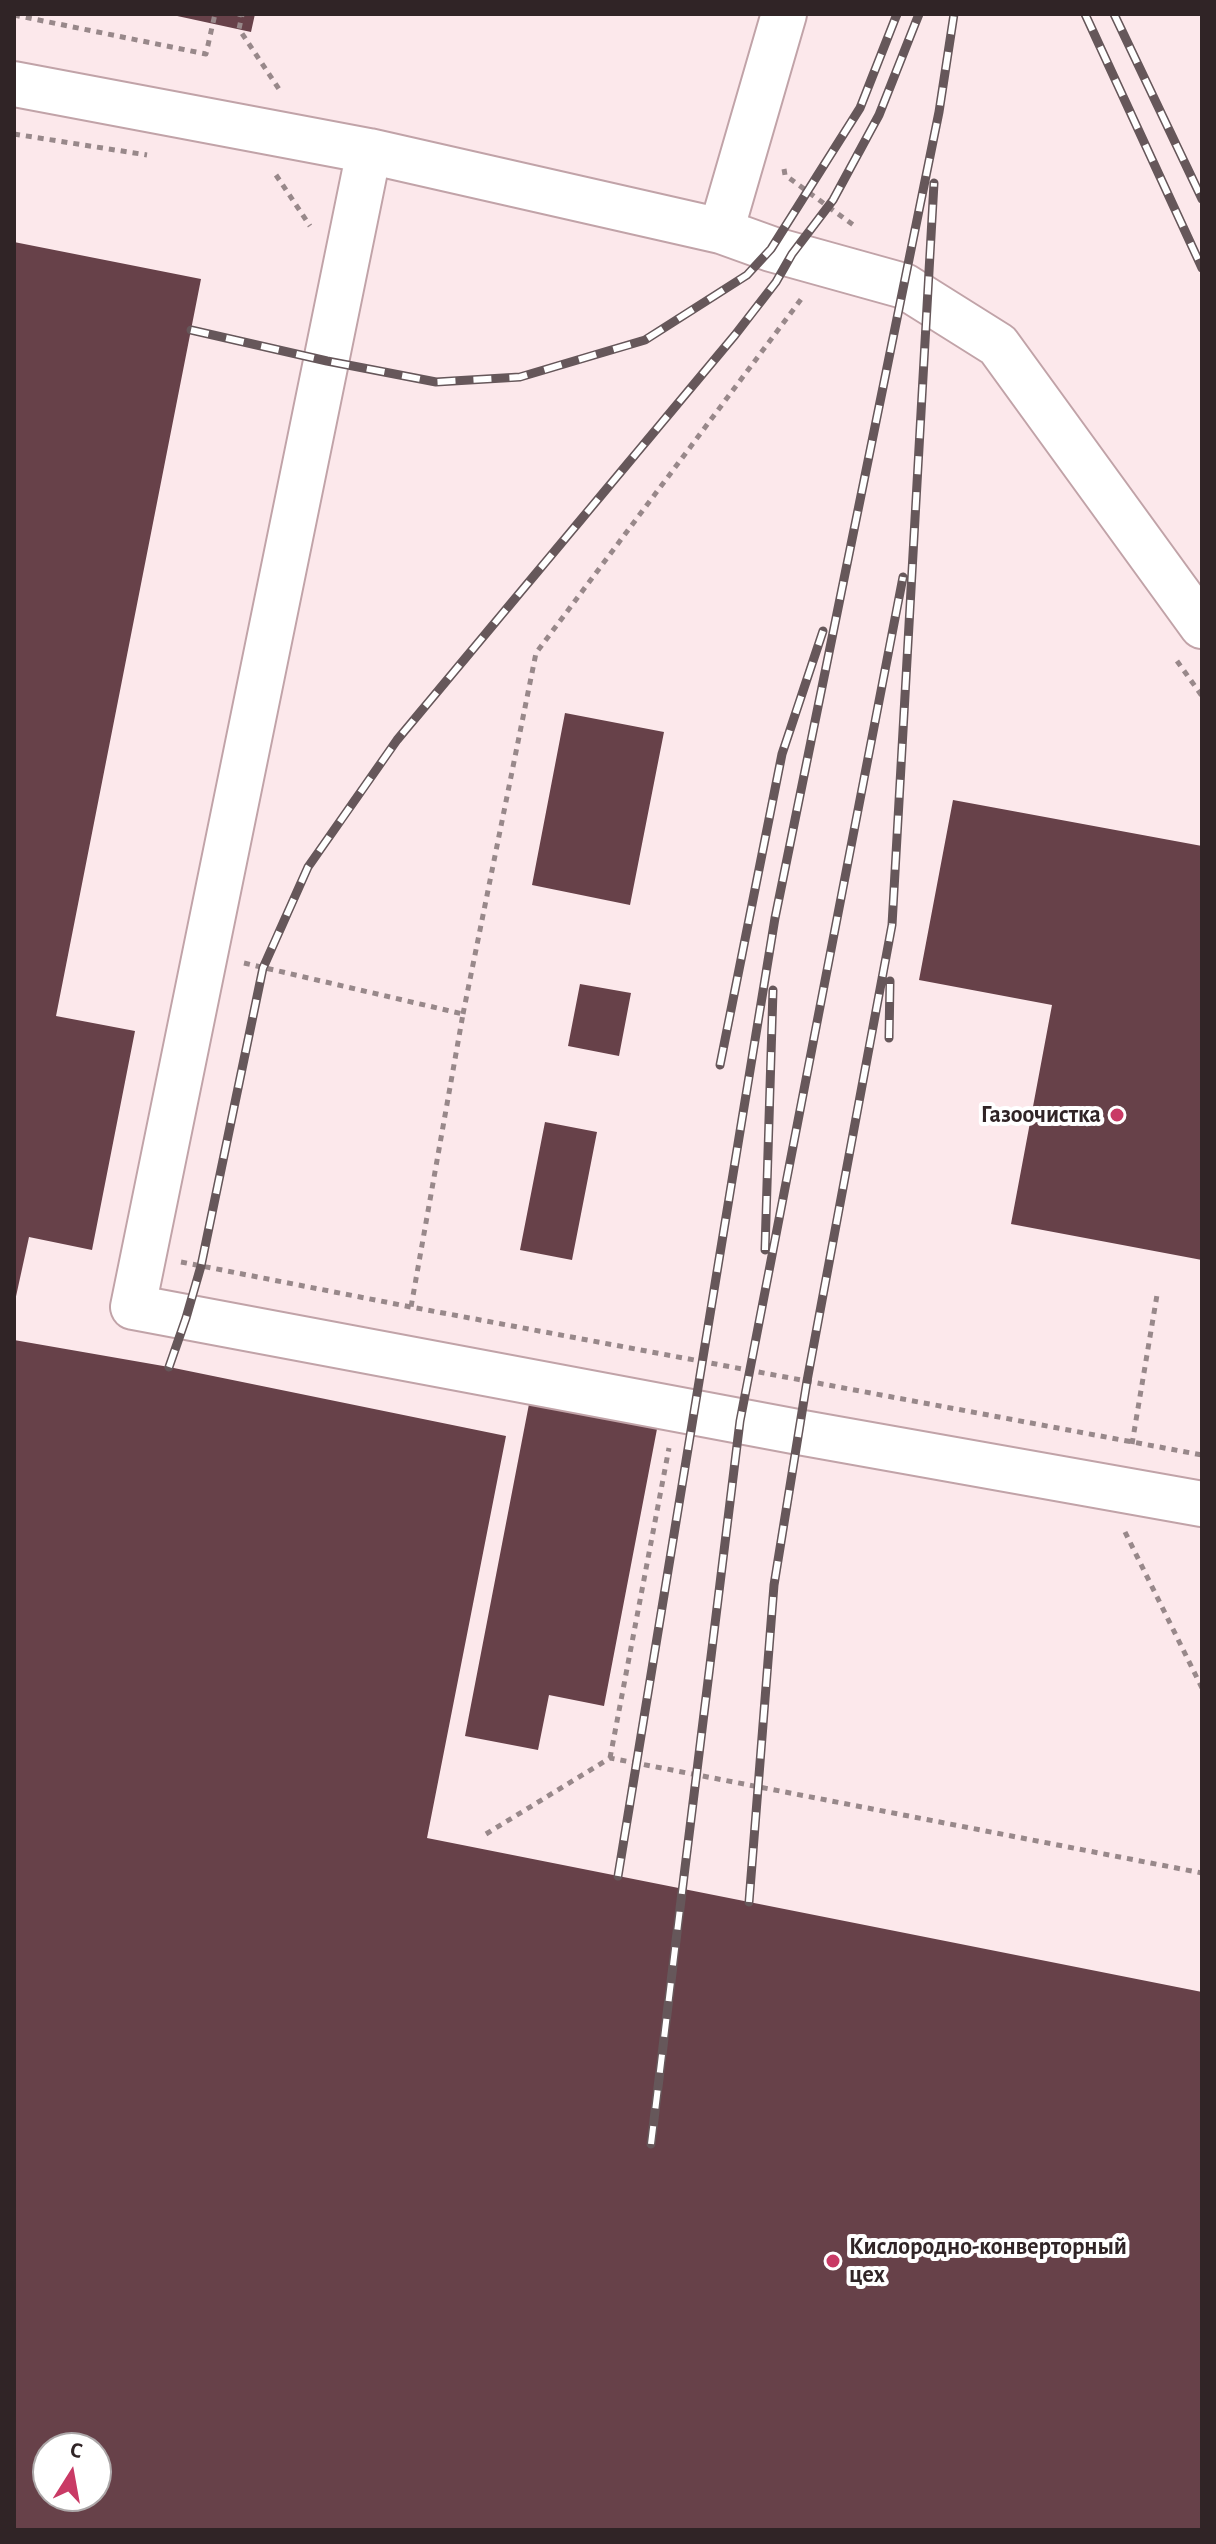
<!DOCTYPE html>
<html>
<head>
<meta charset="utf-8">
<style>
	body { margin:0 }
	#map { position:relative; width:1216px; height:2544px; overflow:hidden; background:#fce8eb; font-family:"Alegreya Sans",sans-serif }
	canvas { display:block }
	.frame { position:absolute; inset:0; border:16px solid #302426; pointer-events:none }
	.north { position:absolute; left:32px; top:2432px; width:80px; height:80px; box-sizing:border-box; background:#fff; border:2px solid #aca7a8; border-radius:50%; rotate:11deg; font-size:22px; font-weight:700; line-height:32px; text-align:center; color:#302426 }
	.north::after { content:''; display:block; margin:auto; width:28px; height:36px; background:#c93a65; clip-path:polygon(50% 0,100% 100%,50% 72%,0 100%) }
</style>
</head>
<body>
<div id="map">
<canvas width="1216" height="2544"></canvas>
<div class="frame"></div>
<div class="north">С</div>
</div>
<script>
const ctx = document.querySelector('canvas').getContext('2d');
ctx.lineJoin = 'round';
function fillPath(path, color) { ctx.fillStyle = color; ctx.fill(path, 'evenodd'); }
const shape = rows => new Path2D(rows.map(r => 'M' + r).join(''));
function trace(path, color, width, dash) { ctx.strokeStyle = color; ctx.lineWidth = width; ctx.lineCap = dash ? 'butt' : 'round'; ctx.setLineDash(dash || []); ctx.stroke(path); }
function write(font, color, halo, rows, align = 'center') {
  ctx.font = font + ' "Alegreya Sans",sans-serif'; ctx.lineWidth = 8; ctx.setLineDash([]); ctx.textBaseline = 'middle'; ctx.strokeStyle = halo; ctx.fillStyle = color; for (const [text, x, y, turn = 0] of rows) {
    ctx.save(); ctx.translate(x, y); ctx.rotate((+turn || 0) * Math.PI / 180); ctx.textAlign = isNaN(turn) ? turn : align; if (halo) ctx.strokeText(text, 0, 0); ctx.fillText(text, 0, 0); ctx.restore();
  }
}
fillPath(shape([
	[168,14,255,14,251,32],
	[14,242,201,279,56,1016,135,1031,92,1250,29,1237,15,1301],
	[565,713,664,732,630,905,532,885],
	[953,800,1202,846,1202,1260,1011,1224,1052,1005,919,980],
	[580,984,631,993,619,1056,568,1046],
	[545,1122,597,1132,572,1260,520,1250],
	[14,1340,169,1367,506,1436,427,1838,1202,1992,1202,2530,14,2530],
	[48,2448,96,2448,96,2496,48,2496],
	[529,1404,657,1429,604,1706,549,1695,538,1750,465,1736]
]), '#674149');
const minor = shape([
	[14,84,369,151,721,231,771,249,904,286,998,345,1202,626],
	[369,151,133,1307,798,1432,1202,1504],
	[721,231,784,14]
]);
trace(minor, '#c1a3a8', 48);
trace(shape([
	[238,14,242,15,239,29,281,92],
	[14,15,206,54,215,14],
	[14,134,147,155],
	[784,169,785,175,856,227],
	[276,175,310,226],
	[1177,661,1202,696],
	[244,963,463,1014,411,1307],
	[463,1014,536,653,802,298],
	[181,1262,411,1307,1202,1455],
	[1132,1444,1157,1295],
	[1125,1532,1202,1688],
	[610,1758,669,1448],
	[486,1834,610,1758,1202,1873]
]), '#98888a', 5, [6, 6]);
trace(minor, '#fff', 44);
const rail = shape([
	[1085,14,1202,268],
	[1114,14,1202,199],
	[191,330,327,361,436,382,520,377,645,340,747,275,771,249,860,108,897,14],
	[889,1038,890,981],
	[720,1065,782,754,823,631],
	[765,1250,773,990],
	[169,1367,186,1318,201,1266,263,968,308,867,397,740,735,335,776,282,792,254,833,200,879,115,919,14],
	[618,1876,775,918,939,112,954,14],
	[749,1902,774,1585,807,1381,892,925,934,183],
	[651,2144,740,1421,903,577]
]);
trace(rail, '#66575a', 9);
trace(rail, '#fff', 6, [18]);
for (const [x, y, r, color] of [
	[1117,1115,8,"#c93a65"],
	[833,2261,8,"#c93a65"]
]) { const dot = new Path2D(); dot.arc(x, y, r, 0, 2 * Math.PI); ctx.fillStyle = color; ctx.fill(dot); trace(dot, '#fff', 3); }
write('bold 24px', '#302426', '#fff', [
	["Газоочистка",1101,1115],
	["Кислородно-конверторный",849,2247,"left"],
	["цех",849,2275,"left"]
], 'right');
</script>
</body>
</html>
